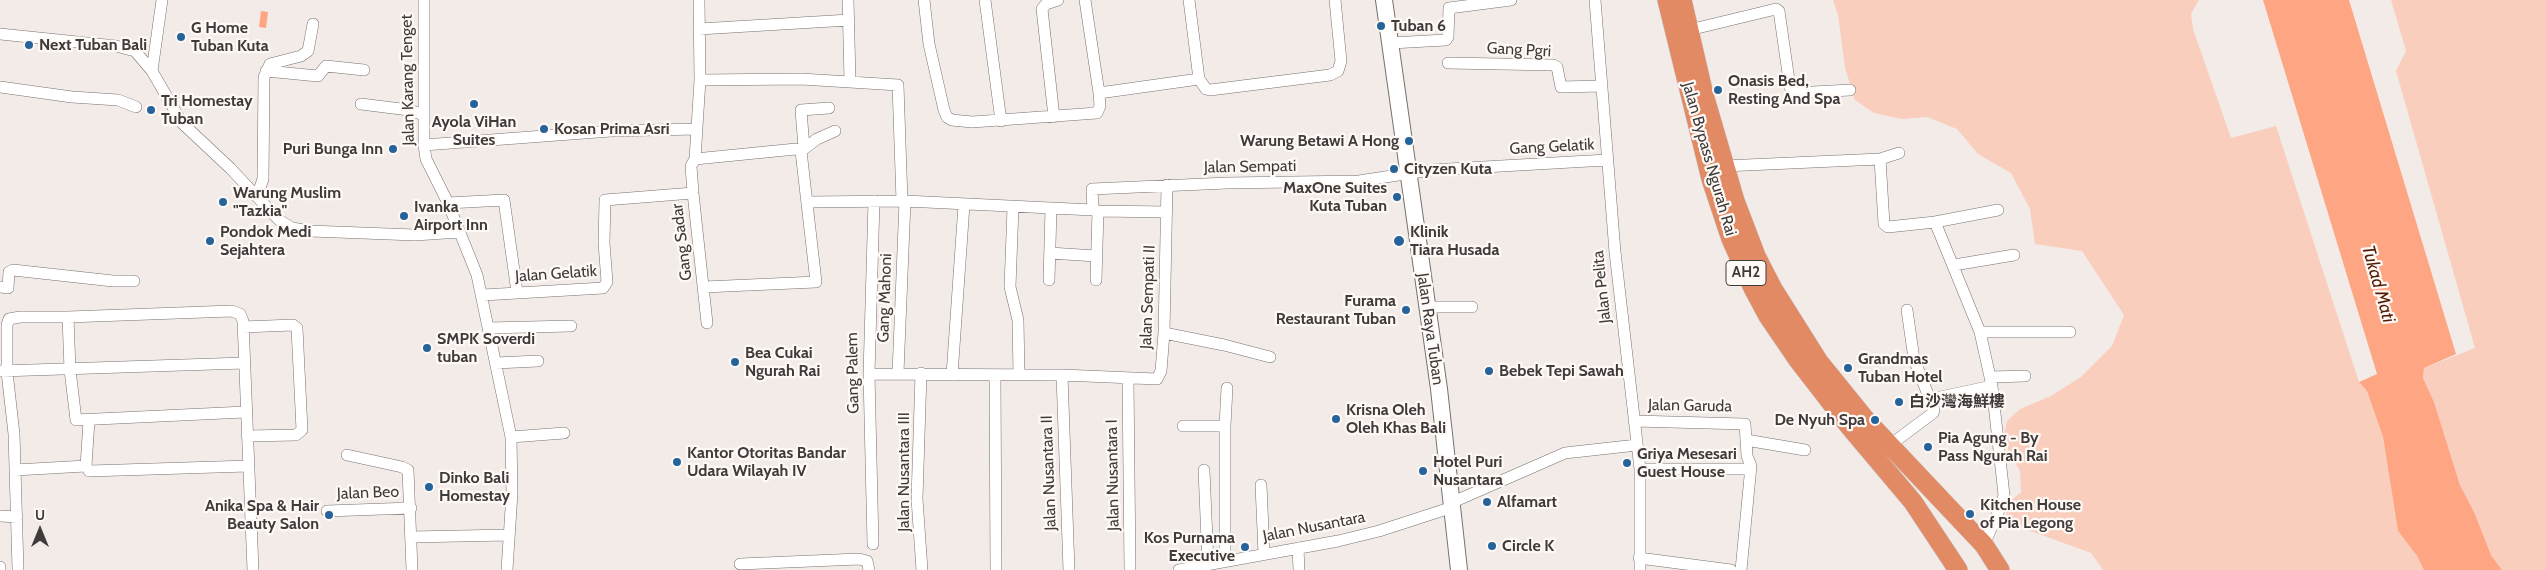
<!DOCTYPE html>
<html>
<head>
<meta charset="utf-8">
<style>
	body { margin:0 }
	#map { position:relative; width:2546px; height:570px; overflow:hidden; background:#f3ebe8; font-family:Cabin,sans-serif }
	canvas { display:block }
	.north { position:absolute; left:15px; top:505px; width:50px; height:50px; -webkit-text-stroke:4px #fff9f6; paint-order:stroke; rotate:0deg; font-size:14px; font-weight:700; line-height:20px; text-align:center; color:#3e3b3a }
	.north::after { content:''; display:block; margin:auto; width:18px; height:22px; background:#3e3b3a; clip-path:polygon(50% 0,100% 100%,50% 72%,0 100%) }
</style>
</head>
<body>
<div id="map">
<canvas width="2546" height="570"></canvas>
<div class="north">U</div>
</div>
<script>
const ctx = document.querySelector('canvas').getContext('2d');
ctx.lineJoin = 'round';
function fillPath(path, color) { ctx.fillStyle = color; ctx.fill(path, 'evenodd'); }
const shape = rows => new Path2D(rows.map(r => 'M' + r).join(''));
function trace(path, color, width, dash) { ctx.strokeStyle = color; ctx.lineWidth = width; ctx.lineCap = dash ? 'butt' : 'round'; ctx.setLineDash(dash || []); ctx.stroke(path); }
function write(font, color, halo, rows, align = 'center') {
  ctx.font = font + ' Cabin,"Noto Sans SC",sans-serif'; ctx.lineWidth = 4.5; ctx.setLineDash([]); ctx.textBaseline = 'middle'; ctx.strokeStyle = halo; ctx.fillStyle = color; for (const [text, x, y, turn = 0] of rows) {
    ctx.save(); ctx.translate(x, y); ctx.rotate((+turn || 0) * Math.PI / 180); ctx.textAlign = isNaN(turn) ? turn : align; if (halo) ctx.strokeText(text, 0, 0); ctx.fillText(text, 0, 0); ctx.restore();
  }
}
fillPath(shape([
	[1833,0,2199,0,2191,14,2193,29,2231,138,2276,126,2359,382,2367,391,2383,437,2398,531,2417,556,2424,570,2103,570,2091,553,2006,522,2007,504,2021,492,2020,471,2009,452,2004,435,2007,421,2020,409,2051,396,2081,377,2112,346,2124,315,2082,251,2035,244,2030,209,2011,173,1978,154,1957,129,1927,117,1902,119,1874,113,1855,100,1845,68,1838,15],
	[2391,0,2546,0,2546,570,2502,570,2491,555,2475,514,2460,485,2434,402,2423,378,2424,368,2475,348,2396,71,2406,51]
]), '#f9cebd');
fillPath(shape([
	[2263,0,2349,0,2456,354,2424,368,2423,378,2434,402,2460,485,2475,514,2491,555,2502,570,2424,570,2417,556,2398,531,2383,437,2367,391,2359,382,2377,374],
	[261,11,268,12,266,28,259,27]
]), '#fea683');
const minor = shape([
	[424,0,424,145,426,159,448,203,477,275,511,437,512,493,507,570],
	[848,0,850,80],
	[924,0,929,44,944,110,947,117,952,120,972,122,1097,113,1100,106,1099,93,1085,0],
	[985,0,1001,121],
	[1189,0,1199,79,1206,89,1210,90,1330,75,1338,71,1341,61,1335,0],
	[1595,0,1615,252,1640,469,1640,570],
	[699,29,849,20],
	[1689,30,1776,9,1779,11,1790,87,1795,93,1850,90],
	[0,34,116,46,135,51,152,71,182,123,230,168,279,220,292,228,310,231,415,235,460,232],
	[1391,43,1446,40,1448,37,1449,8,1511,0],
	[1448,63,1553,65,1557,67,1561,87,1601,86],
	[152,71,162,0],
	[266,71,318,76,326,66,364,70],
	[700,80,801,79,898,85,902,201],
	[0,87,72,97,118,100,136,107],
	[1099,93,1199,79],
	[361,104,409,110,424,115],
	[1054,117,1042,9,1046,4,1058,0],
	[424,145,611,131,696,129],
	[804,148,801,110,829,108],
	[801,151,817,139,835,131],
	[695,159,691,166,693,193,707,323],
	[695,159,700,80,699,0],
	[695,159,796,149,801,151],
	[1880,159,1884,224,1888,227,1935,222,1998,210],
	[1724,166,1880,159,1899,153],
	[257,196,263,179,264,77,270,64,301,56,308,51,313,24],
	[808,202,905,201,1093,210],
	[448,203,504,200,517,292],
	[1013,207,1010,287,1018,320,1019,375],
	[1098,211,1167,212],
	[1935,222,1980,332,1992,386,2004,495,2002,503,1984,545],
	[1050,253,1096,256],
	[1954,265,2014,255],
	[1049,280,1051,209],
	[1096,280,1098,211,1093,210,1092,189,1227,183,1359,181,1431,170,1607,160],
	[0,287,8,288,9,272,13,270,113,281,134,281],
	[704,287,816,282,801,151],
	[483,295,603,288,607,282,604,243,605,200,693,193],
	[1427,307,1472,307],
	[68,317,70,370,76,420,245,412],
	[243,327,293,325,297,328,302,430,296,435,247,436],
	[488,328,571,326],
	[1980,332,2070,332],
	[1164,333,1224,345,1270,357],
	[496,363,538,361],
	[1,371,244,363],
	[898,373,905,201],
	[921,373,917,499,922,570],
	[869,374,1062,375,1157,379,1161,371,1164,333,1167,185],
	[952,375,964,205],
	[995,375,996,570],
	[1062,375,1069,570],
	[1991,377,2025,376],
	[1128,379,1130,570],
	[1931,399,1992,386],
	[89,421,86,466,89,471,248,466],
	[1634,421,1745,424,1747,456,1751,466,1741,570],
	[1183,426,1225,426],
	[511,437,564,433],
	[1746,440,1805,450],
	[1890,445,1933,413,1934,410,1914,359,1907,310],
	[347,455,402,467,408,470,412,570],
	[1640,469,1744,469],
	[15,470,86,466],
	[1204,470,1208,564],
	[1261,485,1264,554],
	[1453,502,1565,453,1637,445],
	[327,511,411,508],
	[0,516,17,517],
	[411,537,508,535],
	[873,544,869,374,874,201],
	[1298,548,1299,570],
	[1639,558,1731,570],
	[1225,561,1225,426,1227,388],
	[740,564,859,559,867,561,869,570],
	[0,567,0,570],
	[18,569,14,434,7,372,7,325,9,319,20,317,68,317,232,311,240,314,243,321,253,570],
	[1179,570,1338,541,1379,531,1453,507]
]);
const secondary = shape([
	[1384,0,1439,389,1459,570]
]);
const trunk = shape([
	[1667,0,1711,179,1731,239,1753,288,1768,316,1798,360,1849,426,1913,502,1958,570],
	[1682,0,1704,95,1735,201,1756,256,1773,289,1819,362,1866,420,1984,545,2000,570]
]);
trace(minor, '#77716e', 12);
trace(secondary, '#77716e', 18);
trace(trunk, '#c9c8c8', 20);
trace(minor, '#fff', 11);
trace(secondary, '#fff', 16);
trace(trunk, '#e28a64', 19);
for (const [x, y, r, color] of [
	[1381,26,5,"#25639a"],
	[181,37,5,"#25639a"],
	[29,45,5,"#25639a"],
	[1718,90,5,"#25639a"],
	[474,104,5,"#25639a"],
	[151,110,5,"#25639a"],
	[544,129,5,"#25639a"],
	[1409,141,5,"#25639a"],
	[393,149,5,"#25639a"],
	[1394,169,5,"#25639a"],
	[1397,197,5,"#25639a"],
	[223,202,5,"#25639a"],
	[404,216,5,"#25639a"],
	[210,241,5,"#25639a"],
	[1399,241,6,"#25639a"],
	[1406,310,5,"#25639a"],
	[427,348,5,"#25639a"],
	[735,362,5,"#25639a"],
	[1848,368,5,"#25639a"],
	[1489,371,5,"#25639a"],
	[1899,402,5,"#25639a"],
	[1336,419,5,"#25639a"],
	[1875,420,5,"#25639a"],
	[1928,447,5,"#25639a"],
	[677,462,5,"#25639a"],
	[1627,463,5,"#25639a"],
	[1423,471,5,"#25639a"],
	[429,487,5,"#25639a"],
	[1487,502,5,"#25639a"],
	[1970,514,5,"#25639a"],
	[329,515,5,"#25639a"],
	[1492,546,5,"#25639a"],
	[1245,547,5,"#25639a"]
]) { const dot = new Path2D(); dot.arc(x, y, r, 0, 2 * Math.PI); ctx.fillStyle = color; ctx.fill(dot); trace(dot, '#fff9f6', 2); }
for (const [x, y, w] of [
	[1746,273,40]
]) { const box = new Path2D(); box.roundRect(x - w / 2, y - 12.5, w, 25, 4); ctx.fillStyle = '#fff9f6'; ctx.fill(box); trace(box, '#3e3b3a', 1); }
write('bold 15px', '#3e3b3a', null, [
	["AH2",1746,273]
]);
write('bold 16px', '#3e3b3a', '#fff9f6', [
	["Tuban 6",1391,26],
	["G Home",191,28],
	["Tuban Kuta",191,46],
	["Next Tuban Bali",39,45],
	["Onasis Bed,",1728,81],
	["Resting And Spa",1728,99],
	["Tri Homestay",161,101],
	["Tuban",161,119],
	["Ayola ViHan",474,122,"center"],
	["Suites",474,140,"center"],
	["Kosan Prima Asri",554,129],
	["Warung Betawi A Hong",1399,141,"right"],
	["Puri Bunga Inn",383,149,"right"],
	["Cityzen Kuta",1404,169],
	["MaxOne Suites",1387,188,"right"],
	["Kuta Tuban",1387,206,"right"],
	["Warung Muslim",233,193],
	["\"Tazkia\"",233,211],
	["Ivanka",414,207],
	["Airport Inn",414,225],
	["Pondok Medi",220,232],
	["Sejahtera",220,250],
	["Klinik",1410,232],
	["Tiara Husada",1410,250],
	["Furama",1396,301,"right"],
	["Restaurant Tuban",1396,319,"right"],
	["SMPK Soverdi",437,339],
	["tuban",437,357],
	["Bea Cukai",745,353],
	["Ngurah Rai",745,371],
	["Grandmas",1858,359],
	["Tuban Hotel",1858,377],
	["Bebek Tepi Sawah",1499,371],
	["白沙灣海鮮樓",1909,402],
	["Krisna Oleh",1346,410],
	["Oleh Khas Bali",1346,428],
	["De Nyuh Spa",1865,420,"right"],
	["Pia Agung - By",1938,438],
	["Pass Ngurah Rai",1938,456],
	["Kantor Otoritas Bandar",687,453],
	["Udara Wilayah IV",687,471],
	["Griya Mesesari",1637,454],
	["Guest House",1637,472],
	["Hotel Puri",1433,462],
	["Nusantara",1433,480],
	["Dinko Bali",439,478],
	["Homestay",439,496],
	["Alfamart",1497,502],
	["Kitchen House",1980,505],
	["of Pia Legong",1980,523],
	["Anika Spa & Hair",319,506,"right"],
	["Beauty Salon",319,524,"right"],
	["Kos Purnama",1235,538,"right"],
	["Executive",1235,556,"right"],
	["Circle K",1502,546]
], 'left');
write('16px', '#3e3b3a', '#fff9f6', [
	["Gang Pgri",1519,50,3],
	["Jalan Karang Tenget",408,80,-91],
	["Gang Gelatik",1552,147,-3],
	["Jalan Bypass Ngurah Rai",1709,159,74],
	["Jalan Sempati",1250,167,-1],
	["Gang Sadar",682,242,-97],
	["Jalan Gelatik",556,274,-4],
	["Jalan Pelita",1602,287,-96],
	["Jalan Sempati II",1148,297,-88],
	["Gang Mahoni",885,298,-88],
	["Jalan Raya Tuban",1430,329,82],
	["Gang Palem",853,373,-91],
	["Jalan Garuda",1690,406,1],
	["Jalan Nusantara III",904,472,-90],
	["Jalan Nusantara II",1049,473,-92],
	["Jalan Nusantara I",1113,475,-91],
	["Jalan Beo",368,493,-2],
	["Jalan Nusantara",1314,527,-11]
]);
write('italic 18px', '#511b03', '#fff9f6', [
	["Tukad Mati",2378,284,74]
]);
</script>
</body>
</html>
